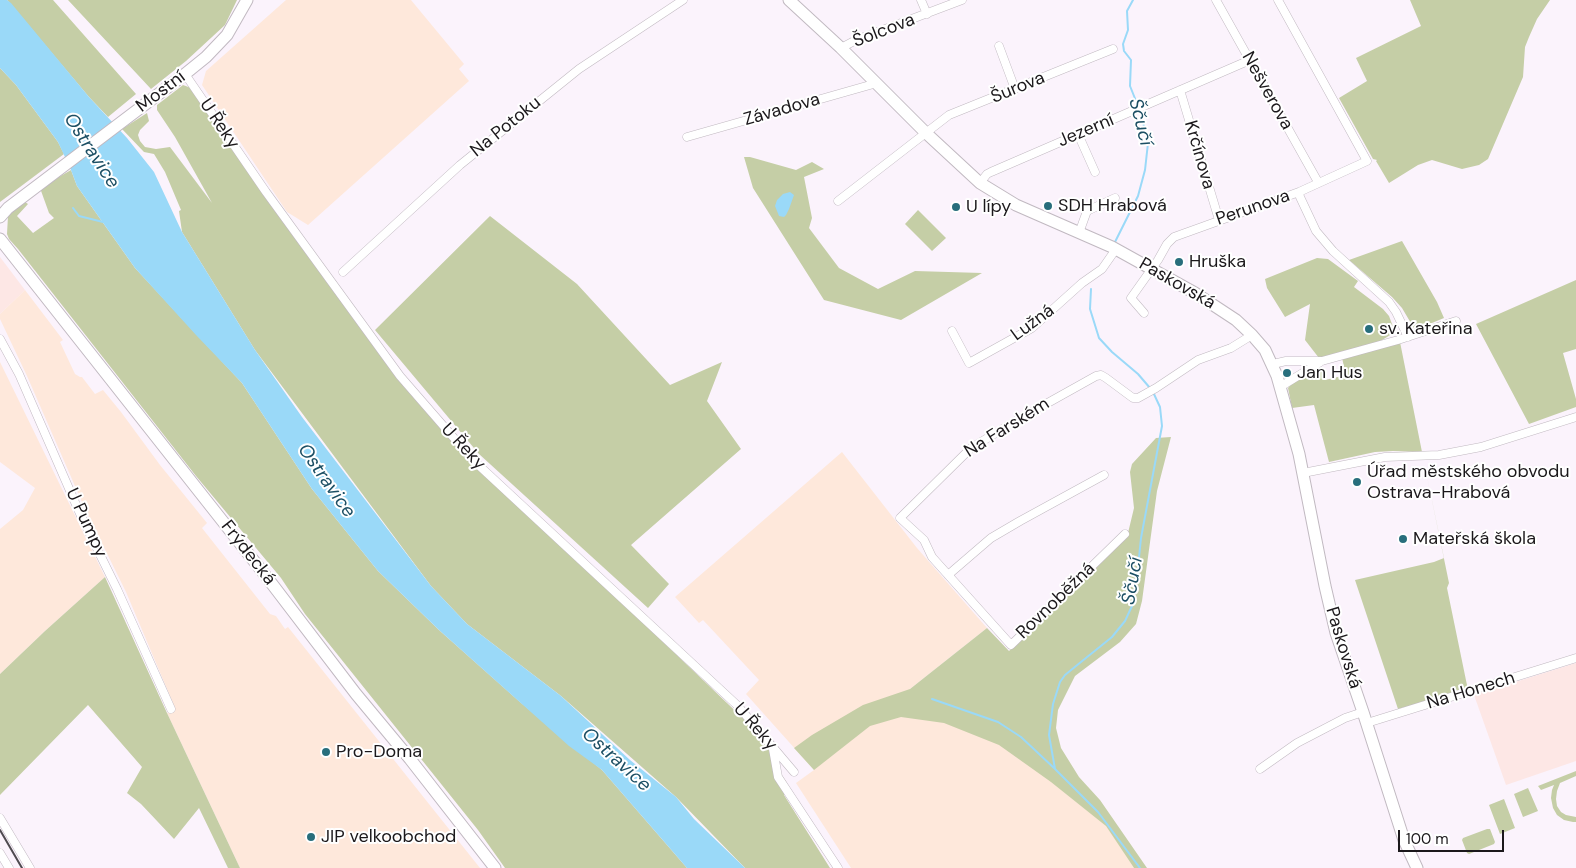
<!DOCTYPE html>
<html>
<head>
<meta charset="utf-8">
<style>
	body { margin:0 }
	#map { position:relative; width:1576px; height:868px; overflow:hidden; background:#fbf3fc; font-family:"DM Sans",sans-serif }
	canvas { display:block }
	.scale { position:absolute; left:1398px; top:830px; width:106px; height:22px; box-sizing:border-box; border:2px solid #1b181b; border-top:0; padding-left:6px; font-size:15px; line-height:18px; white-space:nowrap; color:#1b181b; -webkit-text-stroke:4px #fff; paint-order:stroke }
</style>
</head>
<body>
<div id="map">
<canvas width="1576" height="868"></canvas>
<div class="scale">100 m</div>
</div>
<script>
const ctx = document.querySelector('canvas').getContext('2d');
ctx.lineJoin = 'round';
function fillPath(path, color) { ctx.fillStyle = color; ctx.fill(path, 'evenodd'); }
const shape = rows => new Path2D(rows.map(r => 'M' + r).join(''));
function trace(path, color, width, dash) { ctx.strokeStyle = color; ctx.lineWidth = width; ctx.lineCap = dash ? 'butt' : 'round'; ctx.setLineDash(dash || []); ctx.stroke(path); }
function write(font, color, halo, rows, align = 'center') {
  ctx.font = font + ' "DM Sans",sans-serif'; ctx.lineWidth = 4; ctx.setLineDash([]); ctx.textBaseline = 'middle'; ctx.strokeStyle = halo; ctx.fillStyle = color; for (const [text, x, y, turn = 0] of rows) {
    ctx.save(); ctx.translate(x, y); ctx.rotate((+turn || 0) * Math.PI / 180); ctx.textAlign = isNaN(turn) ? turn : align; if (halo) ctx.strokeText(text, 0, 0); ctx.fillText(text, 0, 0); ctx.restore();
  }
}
fillPath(shape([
	[0,257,25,290,0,314],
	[1576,663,1576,761,1506,785,1474,695]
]), '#fde7e5');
fillPath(shape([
	[286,0,411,0,464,64,459,69,469,81,308,225,287,212,202,85,206,71],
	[25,290,63,340,60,342,75,374,80,377,82,377,95,394,103,390,121,412,160,465,207,523,202,528,270,614,276,616,285,629,288,627,480,868,240,868,167,713,175,708,126,592,85,509,27,376,0,319,0,314],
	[0,362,105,577,45,631,0,674,0,529,23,510,35,488,0,462],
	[842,452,917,548,987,628,910,689,972,708,1093,806,1134,868,851,868,796,783,814,770,746,694,759,680,703,620,699,623,675,597]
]), '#fee8db');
fillPath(shape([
	[7,0,53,0,136,94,108,117,89,97],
	[68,0,237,0,225,25,186,61,151,89],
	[1410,0,1550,0,1537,19,1529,37,1525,47,1523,77,1488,159,1479,165,1462,169,1432,160,1418,165,1389,183,1376,161,1377,160,1373,159,1339,98,1367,81,1356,58,1421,26],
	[0,68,16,85,58,142,64,154,0,202],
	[183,85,191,88,400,376,473,460,773,747,770,757,787,783,784,795,830,868,745,868,676,797,561,696,467,624,431,586,255,350,182,232,179,211,181,210,165,172,154,154,144,152,122,129,147,113,149,121,140,130,138,135,140,141,145,147,156,149,170,147,212,203,175,137,157,110,157,105],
	[744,157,750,157,796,170,812,162,824,169,804,177,812,218,809,228,839,268,878,289,915,271,982,273,901,320,824,300,753,188],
	[71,170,77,186,135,268,242,383,312,489,378,571,439,630,520,702,602,770,687,868,505,868,478,830,305,614,281,578,196,476,18,249,9,239,7,234,8,216,12,210,21,203,25,202,28,204,17,216,33,233,54,218,49,213,40,188],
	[918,210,946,238,932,251,905,224],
	[490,216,577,284,670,385,722,362,707,401,741,449,631,545,669,584,648,608,479,454,375,330],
	[1402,241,1437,302,1444,318,1415,330,1402,308,1392,297,1349,260],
	[1317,258,1328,259,1358,281,1354,287,1383,309,1389,316,1395,332,1379,342,1319,358,1305,340,1310,304,1285,317,1267,288,1265,279],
	[1576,280,1576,349,1563,353,1576,399,1576,407,1529,424,1476,324],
	[1400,342,1422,452,1393,451,1375,452,1329,462,1314,405,1292,408,1288,388,1292,383,1320,366,1325,380,1346,375,1342,358],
	[1171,437,1157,491,1142,601,1136,624,1120,642,1075,676,1058,710,1056,728,1061,748,1079,777,1100,800,1147,868,1134,868,1106,826,1051,782,999,745,944,723,901,717,870,726,814,770,794,748,812,735,863,705,910,689,987,628,1009,651,1128,533,1134,508,1130,472,1132,464,1156,438],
	[1424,462,1449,583,1447,588,1468,690,1398,709,1355,580,1434,562,1444,558],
	[105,577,167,713,240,868,228,868,199,808,174,839,141,804,127,793,142,767,88,705,0,795,0,674,45,631],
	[1576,771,1576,776,1560,783,1557,791,1556,799,1557,806,1561,812,1566,815,1576,817,1576,822,1573,822,1564,820,1557,815,1553,808,1551,798,1552,790,1554,785,1541,790,1538,786],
	[1528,788,1538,811,1523,817,1514,794],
	[1504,799,1515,828,1500,834,1489,805],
	[1487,829,1490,829,1495,842,1494,844,1469,854,1467,853,1462,840,1463,838]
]), '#c5cea6');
fillPath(shape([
	[0,0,7,0,11,3,89,97,127,138,154,172,182,232,255,350,302,417,431,586,467,624,561,696,630,760,676,797,694,819,745,868,687,868,602,770,569,746,439,630,378,571,312,489,242,383,196,335,135,268,77,186,71,170,58,142,16,85,0,68],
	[790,192,794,195,789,209,786,215,784,217,779,216,775,206,777,200,783,194]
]), '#9ad9f8');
trace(shape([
	[1133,0,1127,11,1128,30,1123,44,1124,51,1131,60,1130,86,1138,106],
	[73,208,79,216,103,222],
	[1115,242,1138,196,1145,170,1148,143,1140,110],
	[1091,289,1090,309,1099,338,1112,352,1138,374,1150,388],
	[932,699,998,722,1021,737,1054,768],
	[1140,868,1098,812,1055,769,1049,735,1053,704,1060,682,1065,675,1076,666,1112,637,1125,621,1132,606,1138,567,1141,538,1162,426,1160,407,1153,392]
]), '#9ad9f8', 2);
const minor = shape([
	[921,0,927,14],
	[1216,0,1318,182],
	[999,46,1015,89],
	[841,48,856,40,962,0],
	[185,74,266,192,400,376,473,460,738,706,794,772],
	[1180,90,1219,220],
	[1078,134,1095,172],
	[687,137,877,83],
	[980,183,987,174,991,172,1250,60],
	[1299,192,1300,197,1316,231,1333,251,1389,302,1396,312,1408,337],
	[838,201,949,115,1113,49],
	[1079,233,1087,211,1115,198],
	[343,272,460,165,579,69,683,0],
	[1144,313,1131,298,1158,260,1167,244,1174,237,1299,192,1367,161,1278,0],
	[952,331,969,363,1032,328,1082,283,1102,269,1116,249],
	[0,339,19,374,81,516,117,589,171,709],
	[1273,364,1286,361,1322,361],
	[1280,387,1322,361,1398,340,1456,321],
	[1303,473,1385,457,1439,455,1481,447,1576,417],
	[1125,534,1011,645,932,557,924,540,900,518,971,448,1019,419,1096,376,1101,375,1106,378,1133,398,1138,398,1156,388,1198,360,1231,348,1252,335],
	[948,575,991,538,1020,521,1104,475],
	[1367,723,1576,658],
	[773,749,778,777,838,868],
	[1260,769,1297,743,1345,718,1363,712],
	[0,818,30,868],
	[0,853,9,868]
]);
const secondary = shape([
	[789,0,841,48,926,133,980,183,1016,205,1112,247,1195,293,1236,320,1252,335,1265,350,1277,376,1299,454,1325,586,1336,633,1363,712,1404,840,1417,868],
	[0,217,8,208,185,74,206,57,227,35,247,0],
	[0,239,269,580,356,694,410,759,495,868]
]);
trace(minor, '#c1b9c1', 9);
trace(secondary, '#c1b9c1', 13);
trace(minor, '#fff', 8);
trace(secondary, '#fff', 11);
trace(shape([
	[0,830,22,868]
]), '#4f4b50', 2);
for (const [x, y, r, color] of [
	[1048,206,5,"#286e7c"],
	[956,207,5,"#286e7c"],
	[1179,262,5,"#286e7c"],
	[1369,329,5,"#286e7c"],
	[1287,373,5,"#286e7c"],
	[1357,482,5,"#286e7c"],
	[1403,539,5,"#286e7c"],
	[326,752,5,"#286e7c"],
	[311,837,5,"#286e7c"]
]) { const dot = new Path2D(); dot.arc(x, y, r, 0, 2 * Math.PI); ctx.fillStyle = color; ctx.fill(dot); trace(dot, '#fff', 2); }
write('18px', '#1b181b', '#fff', [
	["Šolcova",884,31,-21],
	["Šurova",1018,88,-22],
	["Nešverova",1267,91,61],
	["Mostní",161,92,-37],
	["Závadova",782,110,-16],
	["U Řeky",219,124,56],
	["Na Potoku",506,127,-39],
	["Jezerní",1086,131,-23],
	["Krčínova",1199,155,74],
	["Perunova",1253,208,-19],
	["Paskovská",1177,284,30],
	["Lužná",1033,323,-36],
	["Na Farském",1007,428,-32],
	["U Řeky",463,447,47],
	["U Pumpy",86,523,65],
	["Frýdecká",248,553,52],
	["Rovnoběžná",1056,601,-44],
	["Paskovská",1343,648,73],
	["Na Honech",1471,691,-17],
	["U Řeky",755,727,49]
]);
write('18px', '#1b181b', '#fff', [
	["SDH Hrabová",1058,206],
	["U lípy",966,207],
	["Hruška",1189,262],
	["sv. Kateřina",1379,329],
	["Jan Hus",1297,373],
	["Úřad městského obvodu",1367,472],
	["Ostrava-Hrabová",1367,493],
	["Mateřská škola",1413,539],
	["Pro-Doma",336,752],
	["JIP velkoobchod",321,837]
], 'left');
write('italic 19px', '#1c4f64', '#fff', [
	["Ščučí",1140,122,76],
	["Ostravice",91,151,57],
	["Ostravice",326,481,55],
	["Ščučí",1133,581,-80],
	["Ostravice",616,760,42]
]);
</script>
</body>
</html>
